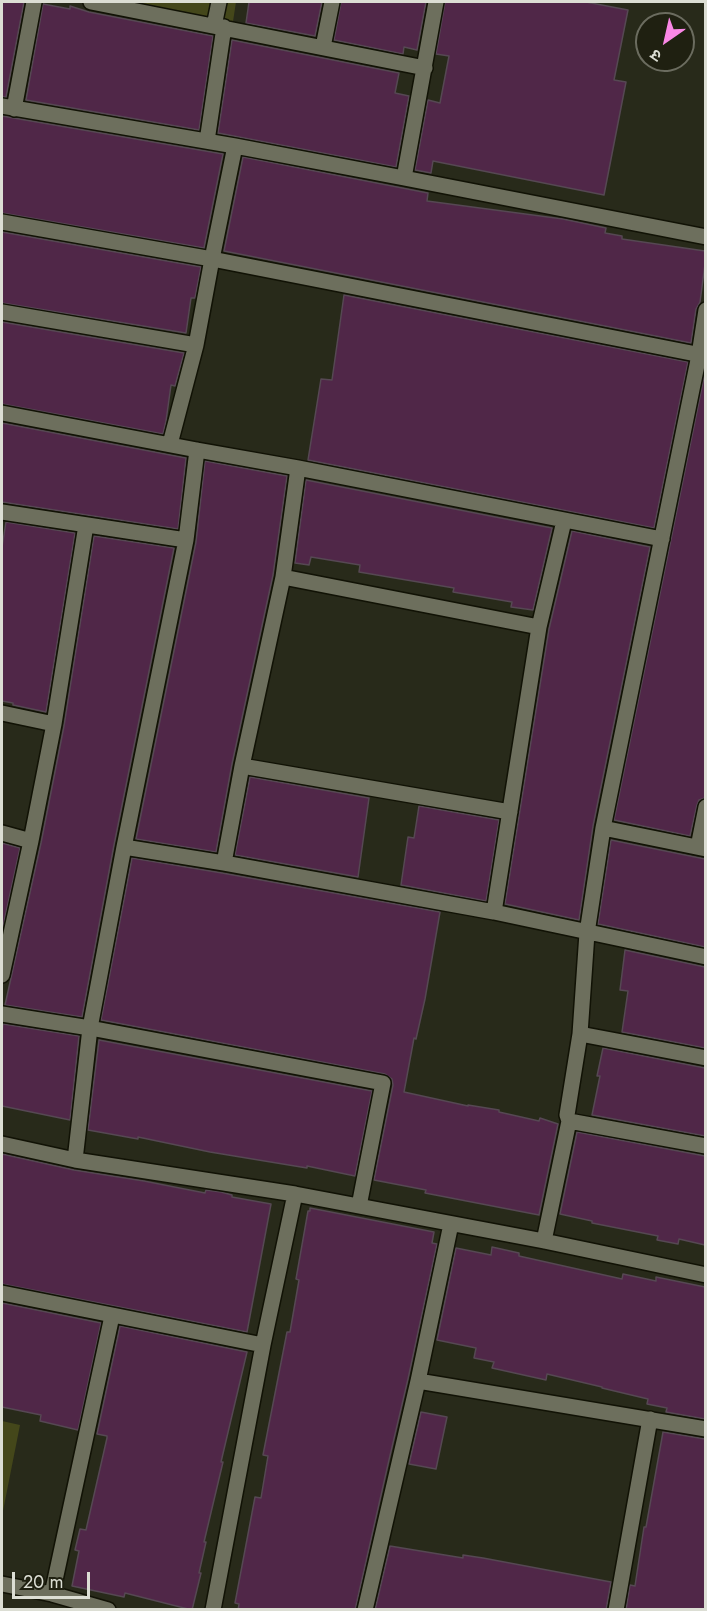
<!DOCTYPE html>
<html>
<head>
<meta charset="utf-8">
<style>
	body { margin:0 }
	#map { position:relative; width:707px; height:1611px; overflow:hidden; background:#282a1a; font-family:Jost,"Noto Sans Devanagari",sans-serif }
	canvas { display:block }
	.frame { position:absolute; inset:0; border:3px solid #dcded4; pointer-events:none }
	.north { position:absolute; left:635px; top:12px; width:60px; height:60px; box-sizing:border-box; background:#1f2011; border:2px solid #6b6c5f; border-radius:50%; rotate:214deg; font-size:16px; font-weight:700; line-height:24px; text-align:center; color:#dcded4 }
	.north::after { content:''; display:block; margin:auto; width:21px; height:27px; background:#fa87e6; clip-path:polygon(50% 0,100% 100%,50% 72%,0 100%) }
	.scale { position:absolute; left:12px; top:1572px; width:78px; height:27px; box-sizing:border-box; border:3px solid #dcded4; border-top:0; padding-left:8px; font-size:18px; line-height:21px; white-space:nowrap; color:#dcded4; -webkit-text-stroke:4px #1f2011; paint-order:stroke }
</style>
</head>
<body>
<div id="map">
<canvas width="707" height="1611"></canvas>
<div class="frame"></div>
<div class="north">उ</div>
<div class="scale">20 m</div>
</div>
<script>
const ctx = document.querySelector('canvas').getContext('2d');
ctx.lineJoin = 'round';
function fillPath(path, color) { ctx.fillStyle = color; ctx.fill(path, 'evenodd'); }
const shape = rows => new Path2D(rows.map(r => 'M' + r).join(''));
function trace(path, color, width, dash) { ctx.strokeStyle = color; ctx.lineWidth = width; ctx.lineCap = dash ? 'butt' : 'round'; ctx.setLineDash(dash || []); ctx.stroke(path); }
fillPath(shape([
	[91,2,236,2,232,28],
	[2,1421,20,1425,2,1516]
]), '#44471a');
const building = shape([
	[2,2,24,2,6,97,2,97,2,2],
	[249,2,322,2,315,36,246,23,249,2],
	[341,2,426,2,417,50,404,47,403,54,334,40,341,2],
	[445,2,586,2,628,10,614,80,626,82,604,195,433,161,431,173,415,170,428,100,440,103,449,56,436,54,445,2],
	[43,4,70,9,70,6,89,12,213,36,199,130,26,100,43,4],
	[232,40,399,73,395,93,409,96,396,167,218,133,232,40],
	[2,116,223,154,204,248,2,213,2,116],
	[243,157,428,193,427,201,563,219,606,228,605,233,622,236,622,239,705,251,705,264,700,302,696,309,691,343,224,251,243,157],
	[2,232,201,267,195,298,191,298,186,333,2,303,2,232],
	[344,295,688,362,654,528,308,460,321,379,332,380,344,295],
	[2,322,184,353,175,386,171,385,166,421,163,434,2,404,2,322],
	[705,372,705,798,699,800,697,805,690,836,614,820,705,372],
	[2,423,186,458,178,529,2,502,2,423],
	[205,461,287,476,273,575,232,764,216,852,136,839,196,542,205,461],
	[306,480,552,528,533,610,511,607,512,602,453,592,454,588,359,572,360,565,311,557,309,565,295,563,306,480],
	[6,522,75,533,46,712,13,705,13,703,2,701,2,547,6,522],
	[572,531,650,547,593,826,579,920,505,904,549,629,572,531],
	[94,536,174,548,114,845,82,1017,5,1005,41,843,64,726,94,536],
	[250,777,369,798,358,877,235,855,250,777],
	[419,806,499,820,486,901,401,885,408,837,414,838,419,806],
	[611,840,705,859,705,947,598,924,611,840],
	[2,843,20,848,2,931,2,843],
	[132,858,222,873,440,912,425,999,416,1039,414,1038,404,1092,468,1106,468,1105,499,1110,499,1112,539,1121,540,1118,558,1124,539,1215,425,1193,426,1190,374,1180,393,1085,392,1079,385,1074,101,1020,132,858],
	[625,950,705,967,705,1048,622,1032,628,991,620,990,625,950],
	[3,1024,79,1036,70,1120,2,1106,2,1033,3,1024],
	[99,1040,372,1091,355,1176,307,1166,307,1168,210,1152,138,1137,138,1139,88,1130,99,1040],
	[603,1048,705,1068,705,1136,592,1115,600,1076,597,1076,603,1048],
	[577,1132,705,1156,705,1245,679,1239,678,1244,657,1240,658,1236,592,1223,592,1221,560,1214,577,1132],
	[2,1154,74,1170,144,1181,205,1193,206,1190,221,1192,232,1195,232,1197,271,1204,247,1332,2,1284,2,1154],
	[310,1208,434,1232,432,1243,437,1244,408,1379,389,1460,355,1610,238,1610,239,1604,235,1603,255,1497,261,1498,268,1456,263,1455,287,1332,290,1332,299,1280,296,1279,308,1211,310,1211,310,1208],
	[492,1247,519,1253,519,1256,622,1279,623,1274,656,1281,656,1277,705,1287,705,1419,666,1412,667,1408,647,1404,648,1399,602,1388,602,1387,547,1374,546,1380,492,1368,494,1362,474,1358,476,1348,437,1340,456,1248,491,1255,492,1247],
	[2,1303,101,1323,78,1430,40,1421,41,1415,2,1407,2,1303],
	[120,1326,247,1352,221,1462,223,1462,204,1542,206,1542,199,1573,201,1573,192,1610,125,1593,124,1597,72,1586,79,1551,75,1550,80,1529,86,1530,107,1438,107,1436,97,1434,120,1326],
	[421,1412,447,1417,436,1469,409,1464,421,1412],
	[663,1432,705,1439,705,1610,626,1610,630,1585,635,1586,644,1527,646,1527,663,1432],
	[390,1546,463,1558,463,1555,483,1558,611,1582,606,1610,375,1610,390,1546]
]);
fillPath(building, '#502748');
trace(building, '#564853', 1.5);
const minor = shape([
	[91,2,425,68],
	[436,2,404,178,706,237],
	[214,26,219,2],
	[323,47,332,2],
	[2,106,235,146,404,178],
	[14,109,34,2],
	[207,141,224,27],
	[235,146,212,259,706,356],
	[2,222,212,259,196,345,170,444],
	[706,310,699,355,603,828,587,933,580,1034,567,1115,569,1121,706,1146],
	[2,312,196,345],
	[2,413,197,450,298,468,662,539],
	[2,512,186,540],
	[283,577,539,627],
	[2,713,54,724],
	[242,766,510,812],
	[603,828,706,849],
	[2,833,31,841],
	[124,847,224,863,494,912,706,957],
	[698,847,706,807],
	[224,863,242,766,283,577,298,468],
	[494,912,539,627,564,521],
	[2,975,31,841,54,724,86,525],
	[2,1014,90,1028,383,1083,359,1206],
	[580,1034,706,1058],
	[2,1144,75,1160,295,1194,263,1345,213,1610],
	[75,1160,90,1028,124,847,186,540,197,450],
	[295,1194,544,1241,706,1275],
	[451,1224,418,1381,706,1429],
	[544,1241,569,1121],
	[2,1293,263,1345],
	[2,1584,52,1594,108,1610],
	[52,1594,112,1316],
	[365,1610,418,1381],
	[616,1610,650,1419]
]);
trace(minor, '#111205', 18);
trace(minor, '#6d6f5d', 15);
</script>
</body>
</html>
